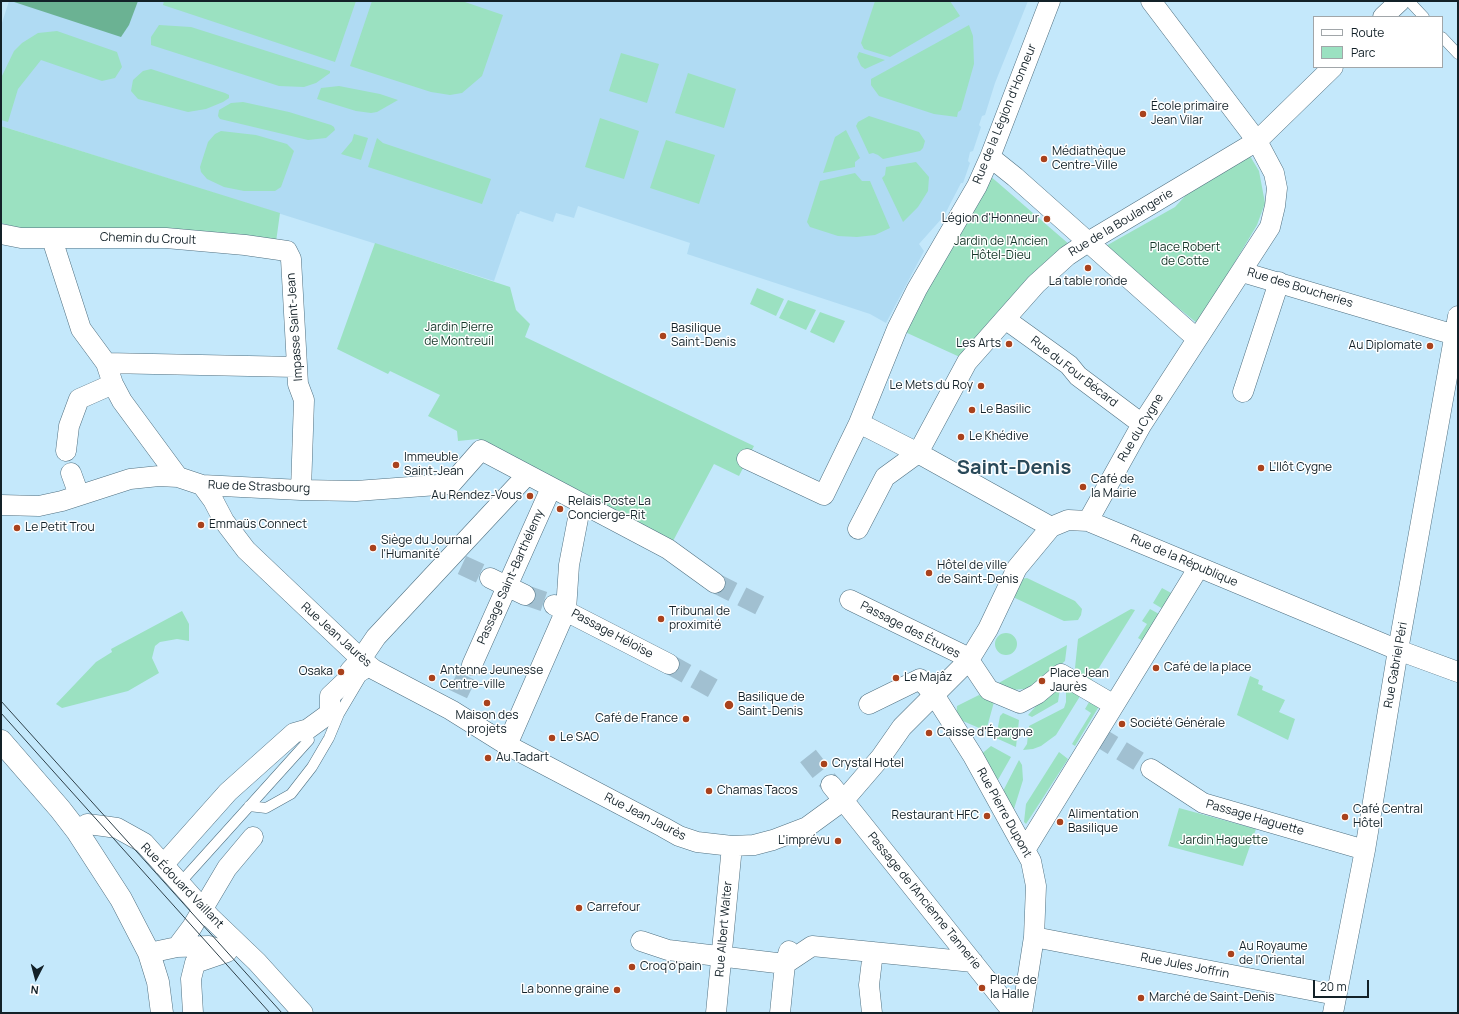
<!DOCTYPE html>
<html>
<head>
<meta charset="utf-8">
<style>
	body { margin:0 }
	#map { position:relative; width:1459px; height:1014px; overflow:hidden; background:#c4e8fb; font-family:Manrope,sans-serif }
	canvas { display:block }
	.frame { position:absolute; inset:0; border:2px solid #132128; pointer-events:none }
	.legend { position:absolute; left:1313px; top:16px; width:130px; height:52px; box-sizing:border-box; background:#fff; border:1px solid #a1a6a9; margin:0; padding:5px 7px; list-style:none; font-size:12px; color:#132128 }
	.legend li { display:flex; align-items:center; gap:8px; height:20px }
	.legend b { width:20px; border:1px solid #a1a6a9 }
	.north { position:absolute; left:16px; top:958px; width:40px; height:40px; -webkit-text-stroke:3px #fff; paint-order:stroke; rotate:186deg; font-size:11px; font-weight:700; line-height:16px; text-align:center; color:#132128 }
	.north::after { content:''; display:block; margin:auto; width:14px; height:18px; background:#132128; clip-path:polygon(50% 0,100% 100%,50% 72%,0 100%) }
	.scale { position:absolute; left:1313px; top:980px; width:56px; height:18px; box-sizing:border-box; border:2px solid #132128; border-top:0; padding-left:5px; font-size:12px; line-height:14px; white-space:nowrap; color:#132128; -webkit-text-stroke:3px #fff; paint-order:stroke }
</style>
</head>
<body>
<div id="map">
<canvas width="1459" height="1014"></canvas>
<div class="frame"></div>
<ul class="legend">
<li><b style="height:5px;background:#fff"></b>Route</li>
<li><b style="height:11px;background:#9be1c1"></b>Parc</li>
</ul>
<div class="north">N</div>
<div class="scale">20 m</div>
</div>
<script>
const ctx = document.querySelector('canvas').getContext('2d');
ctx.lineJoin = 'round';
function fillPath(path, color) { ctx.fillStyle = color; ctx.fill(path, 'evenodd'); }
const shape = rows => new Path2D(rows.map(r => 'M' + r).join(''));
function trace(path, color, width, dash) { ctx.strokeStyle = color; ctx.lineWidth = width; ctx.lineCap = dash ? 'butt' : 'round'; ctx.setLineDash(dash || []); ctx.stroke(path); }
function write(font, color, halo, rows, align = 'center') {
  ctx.font = font + ' Manrope,sans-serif'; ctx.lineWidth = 3; ctx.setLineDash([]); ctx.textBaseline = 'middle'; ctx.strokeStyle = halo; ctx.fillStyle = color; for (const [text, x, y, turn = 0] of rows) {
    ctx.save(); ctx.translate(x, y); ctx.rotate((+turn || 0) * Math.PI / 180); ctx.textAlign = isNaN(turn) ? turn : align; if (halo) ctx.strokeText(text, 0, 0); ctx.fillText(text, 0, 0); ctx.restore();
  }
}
fillPath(shape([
	[9,1,1028,1,995,83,985,115,982,116,979,125,981,127,973,151,970,152,968,161,970,163,963,183,961,183,944,216,919,244,924,251,886,323,870,314,687,254,690,243,578,206,574,218,556,213,553,222,520,211,519,214,517,214,494,281,1,126,1,26]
]), '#b0dbf3');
fillPath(shape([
	[164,1,356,1,335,62,163,5],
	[372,1,462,1,503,15,482,76,462,93,450,95,431,92,350,66],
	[875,1,950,1,960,16,890,57,864,49,861,43],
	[159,25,191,27,330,71,330,73,316,83,304,87,279,86,151,45,151,37],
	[969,25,973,36,974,64,961,110,958,112,957,117,934,114,879,96,871,85,871,79],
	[57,31,117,52,122,67,115,78,102,81,41,60,18,89,8,122,1,120,1,78,14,51,22,43,38,33],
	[859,52,885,60,865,69,861,66,857,57],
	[621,53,659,64,647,103,609,91],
	[151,69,225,93,229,95,229,98,223,102,206,109,188,112,138,99,131,91,133,80,143,71],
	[688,73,736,89,724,128,675,113],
	[339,86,380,94,398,100,377,112,371,113,356,111,317,99,321,88],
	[243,102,289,112,331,125,334,127,335,130,326,138,308,140,220,119,218,116,219,110,231,103],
	[869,116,919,132,925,141,923,148,920,151,883,159,878,155,873,153,869,154,856,126,858,122],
	[600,118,639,131,624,179,585,167],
	[1,126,280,213,276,242,33,232,1,223],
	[846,130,860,158,855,162,855,167,823,173,835,137],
	[221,131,256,135,287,144,294,151,281,187,275,191,244,191,224,187,207,179,201,172,200,167,208,142,215,134],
	[354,134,368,138,361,160,341,154,352,141],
	[377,138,383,143,491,179,482,204,368,167],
	[666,140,715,155,699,204,650,188],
	[1250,156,1259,171,1265,203,1257,225,1198,324,1104,247,1175,207,1187,194],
	[916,162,929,177,928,191,918,207,903,222,882,178,885,175,886,167],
	[855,173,862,181,870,181,890,228,875,235,857,237,838,236,810,227,807,222,820,181],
	[989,175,1070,245,962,358,905,332],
	[375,243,510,287,516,310,530,324,525,337,754,446,739,476,714,464,673,541,478,439,458,441,457,431,428,416,440,395,390,371,388,374,337,349],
	[757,288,784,299,776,316,750,304],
	[788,300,816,310,806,330,779,318],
	[820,312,845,321,834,343,810,332],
	[1027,578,1075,601,1082,609,1081,615,1078,620,1064,621,1015,598,1013,591,1020,579],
	[1162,588,1173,594,1163,609,1153,603],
	[1131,609,1135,610,1090,682,1081,677,1075,668,1078,639],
	[1150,609,1159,614,1143,641,1138,638,1147,624,1142,621],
	[182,611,189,624,189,641,177,639,160,642,155,646,152,658,159,673,128,691,62,708,56,704,96,662,112,652,111,649],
	'995 644a11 11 0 1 1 22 0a11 11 0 1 1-22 0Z',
	[1067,645,1065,661,1034,688,1012,690,995,685],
	[1250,676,1259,680,1258,684,1263,686,1262,690,1285,700,1279,712,1295,719,1288,740,1237,715],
	[1066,685,1082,693,1056,735,1041,746,1033,749,1023,750,1027,744,1029,726,1064,708,1066,702],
	[1054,686,1060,688,1058,702,1032,717,1028,715],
	[979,695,994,702,986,731,956,718,957,706],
	[1092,697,1101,703,1075,746,1072,744,1091,713,1085,709],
	[1003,713,1019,720,1016,747,996,738,1000,716],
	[991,746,1011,757,995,785,979,756],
	[1059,752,1068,759,1026,824,1024,822,1026,804],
	[1019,760,1022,765,1023,780,1013,812,1002,793],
	[1179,808,1256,829,1243,866,1168,846]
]), '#9be1c1');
fillPath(shape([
	[11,1,138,1,129,25,121,37]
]), '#6bb293');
trace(shape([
	[462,565,490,578],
	[715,583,761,606],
	[525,595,554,605],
	[669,664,716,690],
	[458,694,472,665],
	[1096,735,1151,769],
	[808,756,831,785]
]), '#a1c0d1', 20, [20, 10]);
const lane = shape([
	[1409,1,1424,17],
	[1442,37,1458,54],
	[249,806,266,808,291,794,312,767,329,738,339,714,361,677,373,669],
	[180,883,309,740]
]);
const street = shape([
	[1383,17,1400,1],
	[990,157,1015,177,1196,338],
	[1,234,21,238,166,238,245,245,287,251,291,259,298,384,304,400,301,490],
	[52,239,81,329,106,363,113,384,122,401,178,477],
	[1242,272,1458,336],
	[1005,319,1069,365,1078,376,1142,424],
	[106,363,296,367],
	[1243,392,1279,282],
	[859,423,918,453,1051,527],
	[66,451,69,426,79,399,113,384],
	[747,459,824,495,859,423,897,329,917,289,977,186,990,157,1050,1],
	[71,473,79,495],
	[202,485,213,500,224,521,246,550,361,659,373,669,451,710,507,745,663,827,679,836,697,842,732,846,754,845,773,840,807,827,844,800,881,757,902,727,969,660,988,629,1017,568,1051,527,1068,520,1088,521,1398,650,1458,672],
	[1,505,39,506,62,501,130,479,159,476,178,477,202,485,301,490,356,491,451,484,481,450,668,549,715,583],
	[1088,521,1142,424,1270,227,1275,206,1277,188,1274,173,1257,141,1151,1],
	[858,529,885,477,918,453,967,362,1036,284,1067,256,1088,242,1257,141,1333,67],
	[490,578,525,595],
	[850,600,961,654,969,660,989,690,1020,703,1037,694,1061,674,1114,705],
	[554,605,669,664],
	[472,665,551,488],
	[869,704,920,679,935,696,973,756,1031,861,1036,886,1034,937,1022,1013],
	[507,745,566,610,569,565,581,503],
	[1151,769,1203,803,1365,850],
	[831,785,1007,1005,1022,1007],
	[77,831,87,824,103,826,117,828,144,843,210,917,257,962,303,1013],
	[1025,850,1199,567],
	[163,865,228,792,294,733,308,729,330,713,330,696,349,678,350,671,361,659,376,637,527,475],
	[1034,937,1336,995],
	[641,941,668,950,785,964,812,946,973,962],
	[177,947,209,946,226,952],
	[149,953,177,947,192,927,227,868,253,837],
	[193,1013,191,979,195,963,227,952],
	[716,1013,732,846],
	[780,1013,785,964,789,951],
	[872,1013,869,985,873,952],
	[1333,1013,1365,850,1398,650,1458,316]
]);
const secondary = shape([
	[1,741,60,809,77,831,121,899,149,953,158,982,162,1013]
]);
trace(lane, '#507081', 11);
trace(street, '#507081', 21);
trace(secondary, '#507081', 23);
trace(lane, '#fff', 10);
trace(street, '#fff', 20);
trace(secondary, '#fff', 22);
trace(shape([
	[1,701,282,1013],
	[1,713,270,1013]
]), '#2f414a', 1);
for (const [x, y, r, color] of [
	[1143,114,4,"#a9421d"],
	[1044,159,4,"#a9421d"],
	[1047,219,4,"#a9421d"],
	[1088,268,4,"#a9421d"],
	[663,336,4,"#a9421d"],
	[1009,344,4,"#a9421d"],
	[1430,346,4,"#a9421d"],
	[981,386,4,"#a9421d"],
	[972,410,4,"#a9421d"],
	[961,437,4,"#a9421d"],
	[396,465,4,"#a9421d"],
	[1261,468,4,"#a9421d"],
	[1083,487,4,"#a9421d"],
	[530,496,4,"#a9421d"],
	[560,509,4,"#a9421d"],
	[201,525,4,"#a9421d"],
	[17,528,4,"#a9421d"],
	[373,548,4,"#a9421d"],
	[929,573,4,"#a9421d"],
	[661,619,4,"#a9421d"],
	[1156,668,4,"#a9421d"],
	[341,672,4,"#a9421d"],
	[432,678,4,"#a9421d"],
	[896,678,4,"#a9421d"],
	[1042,681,4,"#a9421d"],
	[487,703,4,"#a9421d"],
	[729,705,5,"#a9421d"],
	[686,719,4,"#a9421d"],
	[1122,724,4,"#a9421d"],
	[929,733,4,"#a9421d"],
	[552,738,4,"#a9421d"],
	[488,758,4,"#a9421d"],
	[824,764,4,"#a9421d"],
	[709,791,4,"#a9421d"],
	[987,816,4,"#a9421d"],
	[1345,817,4,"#a9421d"],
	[1060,822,4,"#a9421d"],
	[838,841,4,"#a9421d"],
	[579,908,4,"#a9421d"],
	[1231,954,4,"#a9421d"],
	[632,967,4,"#a9421d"],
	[982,988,4,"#a9421d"],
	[617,990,4,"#a9421d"],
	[1141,998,4,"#a9421d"]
]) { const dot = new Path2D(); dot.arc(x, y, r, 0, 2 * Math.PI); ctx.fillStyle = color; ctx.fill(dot); trace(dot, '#fff', 1.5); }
write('12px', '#132128', '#fff', [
	["École primaire",1151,107],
	["Jean Vilar",1151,121],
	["Médiathèque",1052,152],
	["Centre-Ville",1052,166],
	["Légion d'Honneur",1039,219,"right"],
	["La table ronde",1088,282,"center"],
	["Basilique",671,329],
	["Saint-Denis",671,343],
	["Les Arts",1001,344,"right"],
	["Au Diplomate",1422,346,"right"],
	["Le Mets du Roy",973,386,"right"],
	["Le Basilic",980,410],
	["Le Khédive",969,437],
	["Immeuble",404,458],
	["Saint-Jean",404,472],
	["L'Ilôt Cygne",1269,468],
	["Café de",1091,480],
	["la Mairie",1091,494],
	["Au Rendez-Vous",522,496,"right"],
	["Relais Poste La",568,502],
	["Concierge-Rit",568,516],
	["Emmaüs Connect",209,525],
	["Le Petit Trou",25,528],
	["Siège du Journal",381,541],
	["l'Humanité",381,555],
	["Hôtel de ville",937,566],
	["de Saint-Denis",937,580],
	["Tribunal de",669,612],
	["proximité",669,626],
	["Café de la place",1164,668],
	["Antenne Jeunesse",440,671],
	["Centre-ville",440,685],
	["Osaka",333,672,"right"],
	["Place Jean",1050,674],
	["Jaurès",1050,688],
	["Le Majâz",904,678],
	["Basilique de",738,698],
	["Saint-Denis",738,712],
	["Maison des",487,716,"center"],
	["projets",487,730,"center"],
	["Café de France",678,719,"right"],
	["Société Générale",1130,724],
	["Caisse d'Épargne",937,733],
	["Le SAO",560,738],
	["Au Tadart",496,758],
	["Crystal Hotel",832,764],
	["Chamas Tacos",717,791],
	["Café Central",1353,810],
	["Hôtel",1353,824],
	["Alimentation",1068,815],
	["Basilique",1068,829],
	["Restaurant HFC",979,816,"right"],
	["L'imprévu",830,841,"right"],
	["Carrefour",587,908],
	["Au Royaume",1239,947],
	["de l'Oriental",1239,961],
	["Croq'o'pain",640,967],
	["Place de",990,981],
	["la Halle",990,995],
	["La bonne graine",609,990,"right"],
	["Marché de Saint-Denis",1149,998]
], 'left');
write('12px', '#132128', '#fff', [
	["Rue de la Légion d'Honneur",1005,114,-68],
	["Rue de la Boulangerie",1121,223,-31],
	["Chemin du Croult",148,239,2],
	["Rue des Boucheries",1300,288,17],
	["Impasse Saint-Jean",295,327,-94],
	["Rue du Four Bécard",1074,372,38],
	["Rue du Cygne",1141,428,-59],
	["Rue de Strasbourg",259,487,2],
	["Rue de la République",1184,561,23],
	["Passage Saint-Barthélemy",511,577,-66],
	["Passage des Étuves",910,630,27],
	["Passage Héloïse",612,634,28],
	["Rue Jean Jaurès",336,635,42],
	["Rue Gabriel Péri",1396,665,-80],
	["Rue Pierre Dupont",1004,813,61],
	["Rue Jean Jaurès",645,817,27],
	["Passage Haguette",1255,818,16],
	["Rue Édouard Vaillant",182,886,46],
	["Passage de l'Ancienne Tannerie",924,901,51],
	["Rue Albert Walter",724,929,-85],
	["Rue Jules Joffrin",1185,966,11]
]);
write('12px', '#153628', '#fff', [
	["Jardin de l'Ancien",1001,242],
	["Hôtel-Dieu",1001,256],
	["Place Robert",1185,248],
	["de Cotte",1185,262],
	["Jardin Pierre",459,328],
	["de Montreuil",459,342],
	["Jardin Haguette",1224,841]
]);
write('bold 20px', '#294959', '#fff', [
	["Saint-Denis",1014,468]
]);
</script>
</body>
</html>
